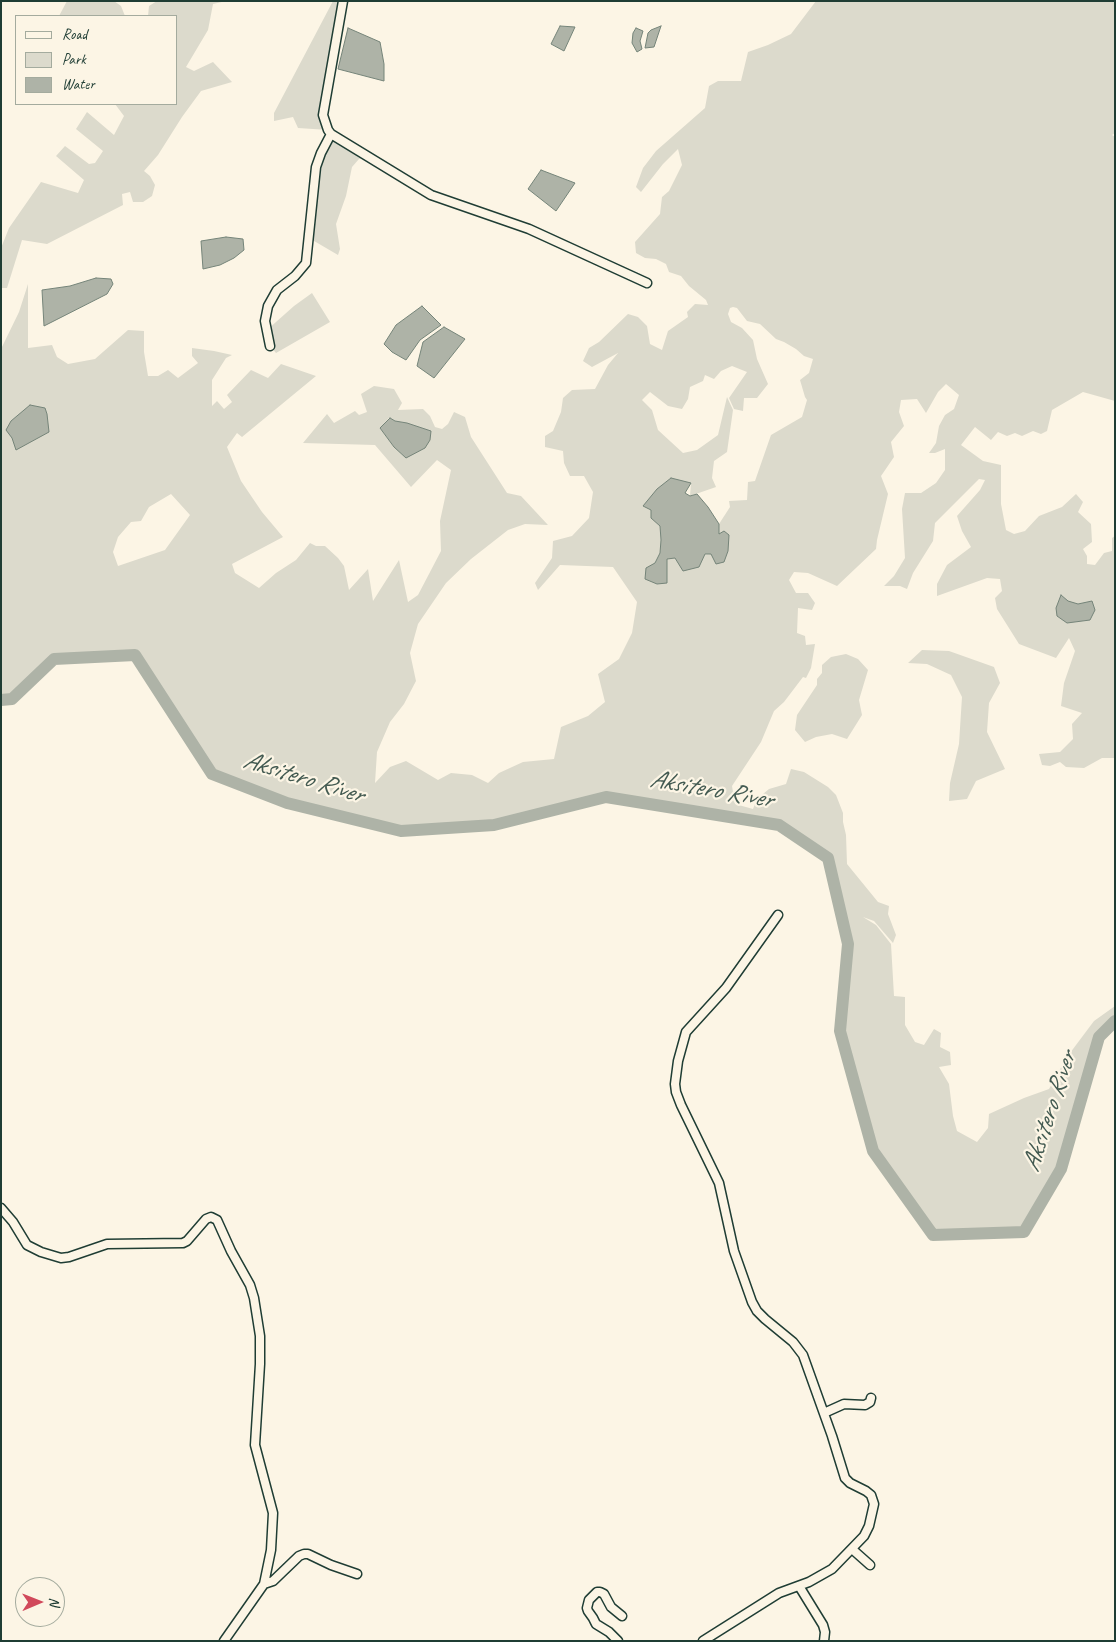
<!DOCTYPE html>
<html>
<head>
<meta charset="utf-8">
<style>
	body { margin:0 }
	#map { position:relative; width:1116px; height:1642px; overflow:hidden; background:#fcf5e5; font-family:Caveat,sans-serif }
	canvas { display:block }
	.frame { position:absolute; inset:0; border:2px solid #1f3d34; pointer-events:none }
	.legend { position:absolute; left:15px; top:15px; width:162px; height:90px; box-sizing:border-box; background:#fcf5e5; border:1px solid #a4ab9e; margin:0; padding:6px 9px; list-style:none; font-size:15px; color:#1f3d34 }
	.legend li { display:flex; align-items:center; gap:10px; height:25px }
	.legend b { width:25px; border:1px solid #a4ab9e }
	.north { position:absolute; left:15px; top:1577px; width:50px; height:50px; box-sizing:border-box; background:#fcf5e5; border:1px solid #a4ab9e; border-radius:50%; rotate:89deg; font-size:14px; font-weight:700; line-height:20px; text-align:center; color:#1f3d34 }
	.north::after { content:''; display:block; margin:auto; width:18px; height:22px; background:#d1495b; clip-path:polygon(50% 0,100% 100%,50% 72%,0 100%) }
</style>
</head>
<body>
<div id="map">
<canvas width="1116" height="1642"></canvas>
<div class="frame"></div>
<ul class="legend">
<li><b style="height:6px;background:#fcf5e5"></b>Road</li>
<li><b style="height:14px;background:#dcdacc"></b>Park</li>
<li><b style="height:14px;background:#aeb3a7"></b>Water</li>
</ul>
<div class="north">N</div>
</div>
<script>
const ctx = document.querySelector('canvas').getContext('2d');
ctx.lineJoin = 'round';
function fillPath(path, color) { ctx.fillStyle = color; ctx.fill(path, 'evenodd'); }
const shape = rows => new Path2D(rows.map(r => 'M' + r).join(''));
function trace(path, color, width, dash) { ctx.strokeStyle = color; ctx.lineWidth = width; ctx.lineCap = dash ? 'butt' : 'round'; ctx.setLineDash(dash || []); ctx.stroke(path); }
function write(font, color, halo, rows, align = 'center') {
  ctx.font = font + ' Caveat,sans-serif'; ctx.lineWidth = 4.5; ctx.setLineDash([]); ctx.textBaseline = 'middle'; ctx.strokeStyle = halo; ctx.fillStyle = color; for (const [text, x, y, turn = 0] of rows) {
    ctx.save(); ctx.translate(x, y); ctx.rotate((+turn || 0) * Math.PI / 180); ctx.textAlign = isNaN(turn) ? turn : align; if (halo) ctx.strokeText(text, 0, 0); ctx.fillText(text, 0, 0); ctx.restore();
  }
}
fillPath(shape([
	[67,1,114,1,121,6,125,16,59,16],
	[157,1,226,1,213,4,208,30,186,67,194,71,213,62,232,82,201,91,182,117,158,155,144,171,150,176,155,185,152,196,143,202,133,202,130,192,122,194,123,205,47,244,22,240,7,288,1,288,1,248,9,228,41,182,78,193,84,180,56,156,65,146,89,164,95,163,103,151,76,129,87,112,114,135,124,116,115,104,176,104,176,16,148,16,149,6],
	[333,1,343,1,323,115,328,130,298,128,293,117,274,121,274,113],
	[816,1,1115,1,1115,133,1112,135,1115,137,1115,401,1083,392,1052,410,1047,431,1041,434,1033,431,1022,436,1015,433,1007,436,998,432,991,440,975,427,961,445,983,461,1001,465,1001,504,1006,530,1014,534,1025,531,1039,516,1062,507,1076,494,1083,502,1078,512,1091,524,1092,542,1083,549,1087,556,1087,564,1095,565,1104,553,1112,551,1112,538,1115,536,1115,758,1102,758,1084,768,1066,767,1060,762,1050,766,1042,765,1039,754,1060,752,1073,739,1072,724,1082,713,1061,706,1064,683,1075,651,1069,638,1056,658,1019,644,997,609,995,598,1002,591,1000,579,987,578,937,596,937,584,947,565,971,547,962,531,957,516,980,490,985,480,979,479,935,523,933,541,913,573,907,589,900,586,884,586,894,576,905,558,902,509,905,493,921,493,936,483,945,470,945,449,935,453,929,453,936,443,939,426,945,415,954,409,959,395,946,384,938,392,926,413,917,399,901,400,899,412,904,426,891,442,894,457,881,476,888,494,877,540,876,549,837,586,808,573,794,572,789,580,796,593,808,593,815,603,812,610,798,608,797,633,805,636,806,645,815,644,811,668,806,678,803,677,784,702,774,711,761,742,732,786,735,804,753,809,757,799,769,789,786,784,791,769,804,772,828,787,836,795,843,813,843,822,846,835,847,864,878,902,889,906,888,914,896,935,893,943,874,921,863,917,876,925,891,944,894,996,905,997,905,1025,915,1042,924,1045,934,1029,941,1033,940,1047,950,1052,951,1065,939,1067,949,1084,953,1116,957,1131,977,1142,988,1128,989,1114,1024,1098,1049,1089,1067,1057,1094,1021,1115,1006,1115,1021,1099,1037,1061,1169,1024,1232,933,1235,873,1151,840,1031,848,944,828,858,779,825,606,797,494,825,401,831,287,803,212,774,137,654,54,659,12,699,1,700,1,349,19,312,28,284,28,348,52,345,57,357,68,364,95,359,128,330,144,331,144,352,148,376,158,376,168,370,178,378,198,363,192,356,192,348,214,351,232,355,226,358,212,380,212,406,217,401,224,409,232,402,227,395,251,370,268,378,281,364,316,376,242,437,237,433,227,447,241,481,262,512,283,537,232,564,235,573,259,588,276,573,296,560,310,543,316,546,325,546,338,558,344,566,349,590,368,569,373,601,399,560,408,602,418,595,441,551,440,521,451,470,437,460,411,487,375,445,303,443,327,414,334,423,355,411,359,415,367,412,361,394,374,386,394,389,402,403,398,410,423,409,430,416,435,427,442,429,448,424,454,412,465,417,471,437,507,493,521,496,548,525,525,524,508,530,471,559,446,583,418,624,410,653,416,681,404,704,390,722,377,752,375,783,390,767,406,761,438,780,451,773,472,775,488,783,499,773,523,762,554,759,561,727,588,716,605,702,598,674,619,659,632,633,637,602,613,567,560,565,538,590,535,583,552,558,553,541,572,536,589,518,593,492,584,476,570,476,564,463,563,451,545,447,545,436,553,431,561,412,563,398,572,390,595,389,608,365,618,353,592,367,583,361,589,348,599,342,628,314,638,317,647,326,650,344,662,350,668,331,688,317,687,312,695,304,708,305,706,300,689,286,681,276,669,272,666,264,656,259,645,258,636,253,635,242,660,214,662,197,669,191,682,165,678,149,663,164,641,192,636,187,643,168,656,151,705,108,709,86,718,81,741,81,748,52,768,45,791,34],
	[733,307,737,308,747,321,760,324,776,339,784,342,796,349,804,356,813,359,809,373,800,380,805,397,807,400,802,417,771,435,755,481,748,482,747,500,729,501,730,507,719,524,719,535,711,554,667,559,655,563,660,553,661,540,660,526,652,518,651,510,691,483,690,496,716,487,712,478,714,461,727,452,733,410,727,397,718,435,697,450,683,453,658,430,652,410,642,400,650,392,668,406,682,409,688,399,690,387,703,381,705,375,714,379,721,371,732,366,747,372,729,398,734,409,743,411,744,398,757,398,768,384,757,359,753,340,742,328,731,322,728,314,730,308],
	[389,418,395,421,407,423,406,458,394,447,380,428],
	[171,494,190,515,165,550,118,566,113,552,118,537,131,522,141,521,149,507],
	[331,134,366,156,359,159,352,167,346,196,336,224,340,249,338,255,309,238,316,167],
	[312,293,330,322,276,353,270,346,267,330,294,306],
	[922,650,949,651,994,667,1000,683,989,703,987,732,1005,769,976,781,967,799,949,801,950,783,959,744,962,697,951,675,927,664,908,663],
	[846,654,858,659,868,670,859,700,862,715,847,739,832,734,816,737,805,742,795,730,797,715,817,685,817,679,822,673,822,665,831,657]
]), '#dcdacc');
const water = shape([
	[560,26,575,27,564,51,551,44,560,26],
	[661,26,654,47,645,48,648,33,651,30,661,26],
	[348,28,380,42,384,64,384,81,338,69,348,28],
	[636,28,643,31,640,41,642,49,637,52,632,43,633,33,636,28],
	[541,170,575,183,556,211,528,189,541,170],
	[226,237,243,239,244,250,234,258,220,265,203,269,201,241,226,237],
	[96,278,111,279,113,284,107,294,44,326,42,290,70,286,96,278],
	[422,306,441,325,420,340,406,360,392,352,384,344,396,325,422,306],
	[444,327,465,339,434,378,417,366,423,342,444,327],
	[30,405,45,408,47,414,49,432,16,450,12,438,6,430,11,421,30,405],
	[390,418,395,421,407,423,431,431,430,440,425,448,406,458,394,447,380,428,390,418],
	[671,478,691,483,685,493,690,496,697,494,708,507,719,524,719,534,724,531,729,535,728,551,724,562,716,564,711,554,705,554,699,567,683,571,675,558,667,559,667,583,657,584,645,579,646,568,655,563,660,553,661,540,660,526,651,518,651,510,643,506,657,489,671,478],
	[1061,595,1068,601,1078,604,1092,601,1095,610,1090,620,1067,623,1057,616,1056,608,1061,595]
]);
fillPath(water, '#aeb3a7');
trace(water, '#758479', 1);
trace(shape([
	[1,700,12,699,54,659,135,655,212,774,287,803,401,831,494,825,606,797,779,825,828,858,848,944,840,1031,873,1151,933,1235,1024,1232,1061,1169,1099,1037,1115,1021]
]), '#aeb3a7', 12);
const street = shape([
	[343,1,323,115,328,130,331,134,431,195,529,229,647,283],
	[270,346,265,321,268,306,277,290,295,276,306,263,316,167,321,153,331,134],
	[1,1208,13,1222,27,1245,41,1252,61,1258,69,1257,107,1244,183,1243,187,1241,206,1219,211,1217,217,1220,231,1251,250,1285,254,1298,260,1336,260,1364,255,1445,273,1513,271,1550,264,1584,224,1641],
	[824,1413,844,1404,865,1405,870,1402,871,1398],
	[852,1549,870,1565],
	[264,1584,273,1581,299,1556,304,1554,308,1554,331,1565,357,1574],
	[799,1586,823,1625,825,1632,824,1641],
	[618,1641,609,1632,596,1624,593,1618,588,1611,587,1608,589,1600,597,1592,600,1592,604,1594,611,1607,622,1616],
	[703,1641,779,1593,809,1582,832,1569,864,1536,869,1526,874,1504,871,1495,866,1491,850,1483,845,1478,832,1436,803,1355,793,1342,765,1319,757,1311,752,1302,734,1251,719,1183,681,1105,676,1092,675,1084,678,1061,686,1032,726,988,778,915]
]);
trace(street, '#1f3d34', 11);
trace(street, '#fcf5e5', 8);
write('italic 26px', '#435a51', '#fcf5e5', [
	["Aksitero River",303,778,17],
	["Aksitero River",711,790,10],
	["Aksitero River",1050,1112,-72]
]);
</script>
</body>
</html>
